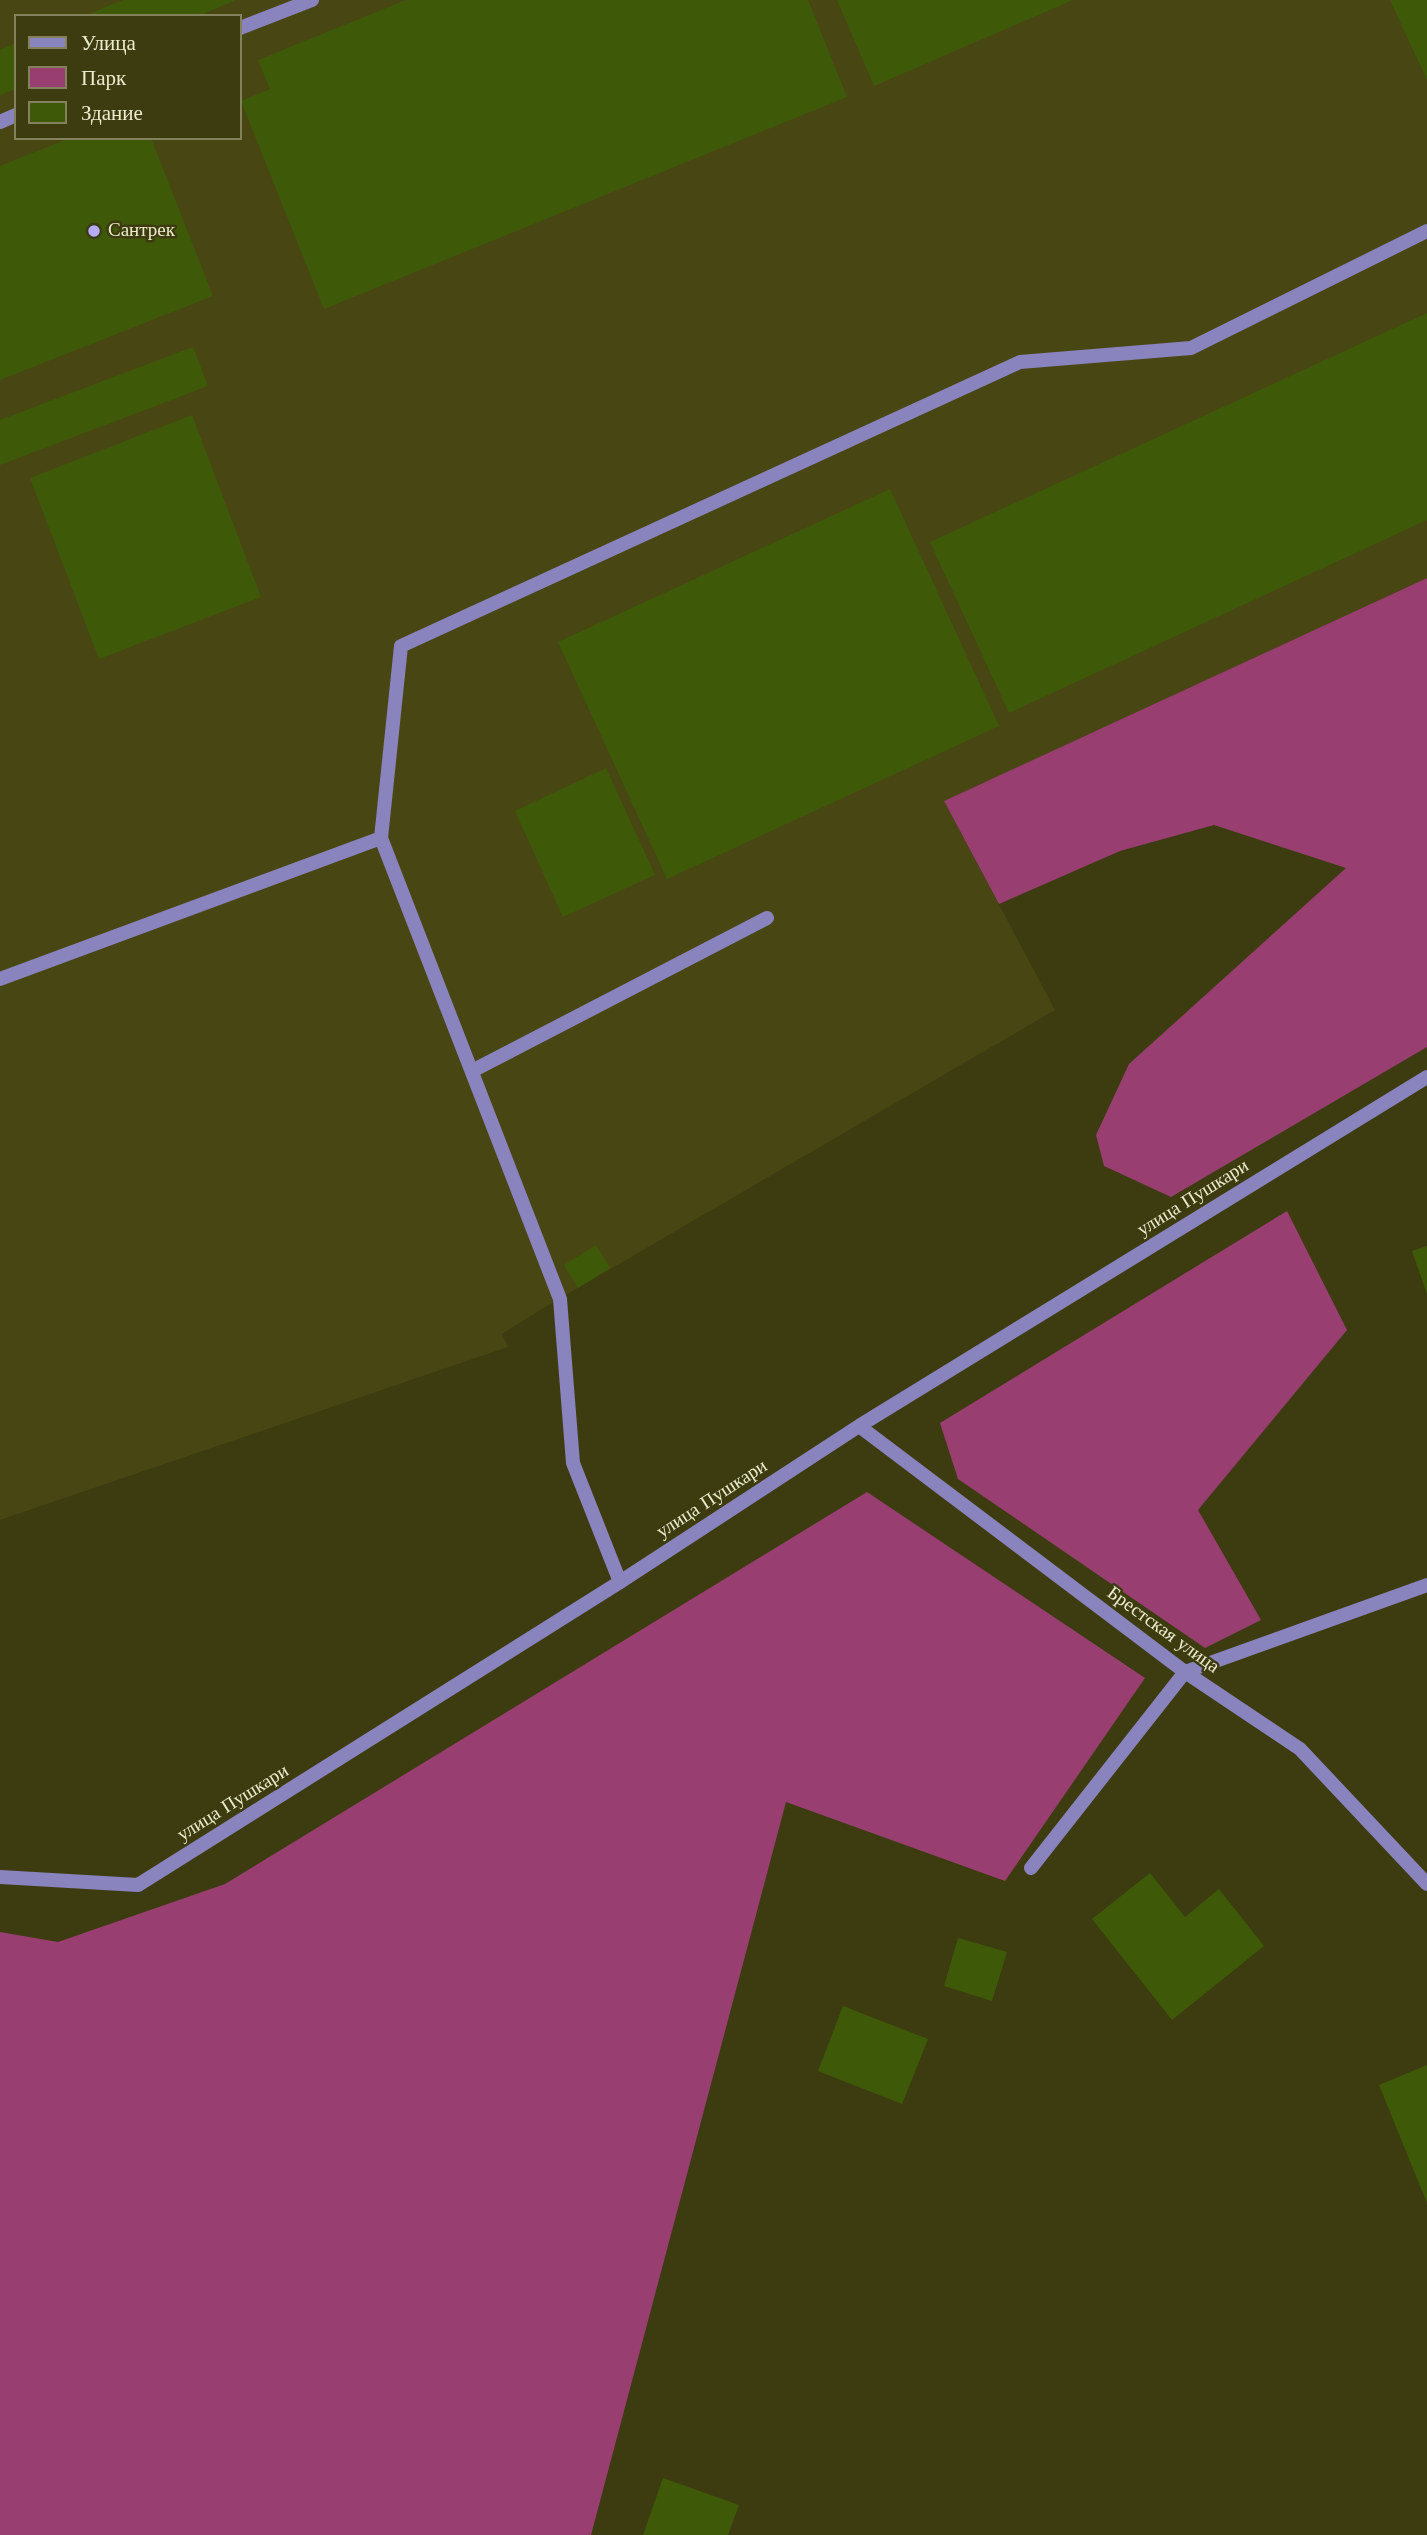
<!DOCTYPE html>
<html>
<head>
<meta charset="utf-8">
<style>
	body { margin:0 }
	#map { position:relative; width:1427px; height:2535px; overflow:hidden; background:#3d3c10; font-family:"Libre Baskerville",serif }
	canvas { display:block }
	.legend { position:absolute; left:14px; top:14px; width:228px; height:126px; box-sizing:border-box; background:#3d3c10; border:2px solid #83825c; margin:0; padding:9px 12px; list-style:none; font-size:21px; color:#ebecce }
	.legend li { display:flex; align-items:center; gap:14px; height:35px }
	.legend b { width:35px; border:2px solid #83825c }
</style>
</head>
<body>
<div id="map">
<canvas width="1427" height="2535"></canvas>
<ul class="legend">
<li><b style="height:9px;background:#8983be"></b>Улица</li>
<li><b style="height:19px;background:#983e71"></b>Парк</li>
<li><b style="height:19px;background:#3e5a08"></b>Здание</li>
</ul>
</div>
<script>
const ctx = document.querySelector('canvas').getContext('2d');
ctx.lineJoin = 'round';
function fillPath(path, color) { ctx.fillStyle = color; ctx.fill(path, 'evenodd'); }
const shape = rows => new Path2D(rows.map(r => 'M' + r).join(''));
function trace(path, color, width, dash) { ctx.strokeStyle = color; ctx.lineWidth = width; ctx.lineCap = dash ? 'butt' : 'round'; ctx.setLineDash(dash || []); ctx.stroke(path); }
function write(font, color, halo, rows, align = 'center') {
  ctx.font = font + ' "Libre Baskerville",serif'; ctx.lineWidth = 5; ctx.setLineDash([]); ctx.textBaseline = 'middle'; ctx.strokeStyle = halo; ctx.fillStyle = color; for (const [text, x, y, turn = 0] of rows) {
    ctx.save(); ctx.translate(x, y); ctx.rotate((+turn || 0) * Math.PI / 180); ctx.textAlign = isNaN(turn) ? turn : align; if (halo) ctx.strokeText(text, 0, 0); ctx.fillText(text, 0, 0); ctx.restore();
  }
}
fillPath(shape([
	[0,0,1427,0,1427,578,944,801,1055,1010,540,1310,502,1334,508,1347,0,1520],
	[16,16,240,16,240,138,16,138]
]), '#484613');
fillPath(shape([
	[1427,578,1427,1047,1171,1197,1104,1166,1096,1135,1129,1064,1346,868,1214,825,1120,851,999,904,944,801],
	[1287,1211,1347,1330,1198,1510,1261,1620,1205,1648,958,1479,940,1423],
	[867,1492,1145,1678,1005,1881,786,1802,591,2535,0,2535,0,1932,58,1942,225,1884]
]), '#983e71');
fillPath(shape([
	[123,0,236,0,198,16,84,16],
	[406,0,808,0,847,97,324,309,241,101,270,89,258,60],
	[837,0,1073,0,874,86],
	[1390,0,1427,0,1427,80],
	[16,43,16,89,0,95,0,50],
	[70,138,151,138,213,296,0,380,0,166],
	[1427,313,1427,520,1009,713,930,542],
	[193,347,208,386,0,465,0,420],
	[192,415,261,597,99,659,30,478],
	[890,489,999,726,667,879,558,642],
	[606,768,655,875,563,917,515,811],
	[596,1245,610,1268,578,1288,564,1265],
	[1427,1246,1427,1294,1412,1251],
	[1150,1873,1185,1917,1219,1889,1264,1946,1172,2020,1092,1919],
	[958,1938,1007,1952,992,2001,944,1986],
	[843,2006,928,2039,902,2104,818,2071],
	[1427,2065,1427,2203,1379,2085],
	[663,2478,739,2505,728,2535,643,2535]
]), '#3e5a08');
trace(shape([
	[240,28,312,0],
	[0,122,16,115],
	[0,979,381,838],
	[472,1071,767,918],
	[620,1582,573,1463,560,1299,381,838,401,646,1020,362,1191,348,1427,231],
	[1031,1868,1185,1672,1427,1585]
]), '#8983be', 14);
trace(shape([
	[859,1426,1185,1672,1300,1749,1427,1884],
	[0,1877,138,1885,620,1582,859,1426,1427,1077]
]), '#8983be', 14);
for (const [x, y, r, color] of [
	[94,231,7,"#b4acf9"]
]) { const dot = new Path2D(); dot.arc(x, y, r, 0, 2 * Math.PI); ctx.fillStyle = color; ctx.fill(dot); trace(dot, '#3d3c10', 2.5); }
write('19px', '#ebecce', '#3d3c10', [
	["Сантрек",108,231]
], 'left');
write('19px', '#ebecce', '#3d3c10', [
	["улица Пушкари",1193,1198,-32],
	["улица Пушкари",712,1499,-33],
	["Брестская улица",1163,1630,36],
	["улица Пушкари",233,1803,-32]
]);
</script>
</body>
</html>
